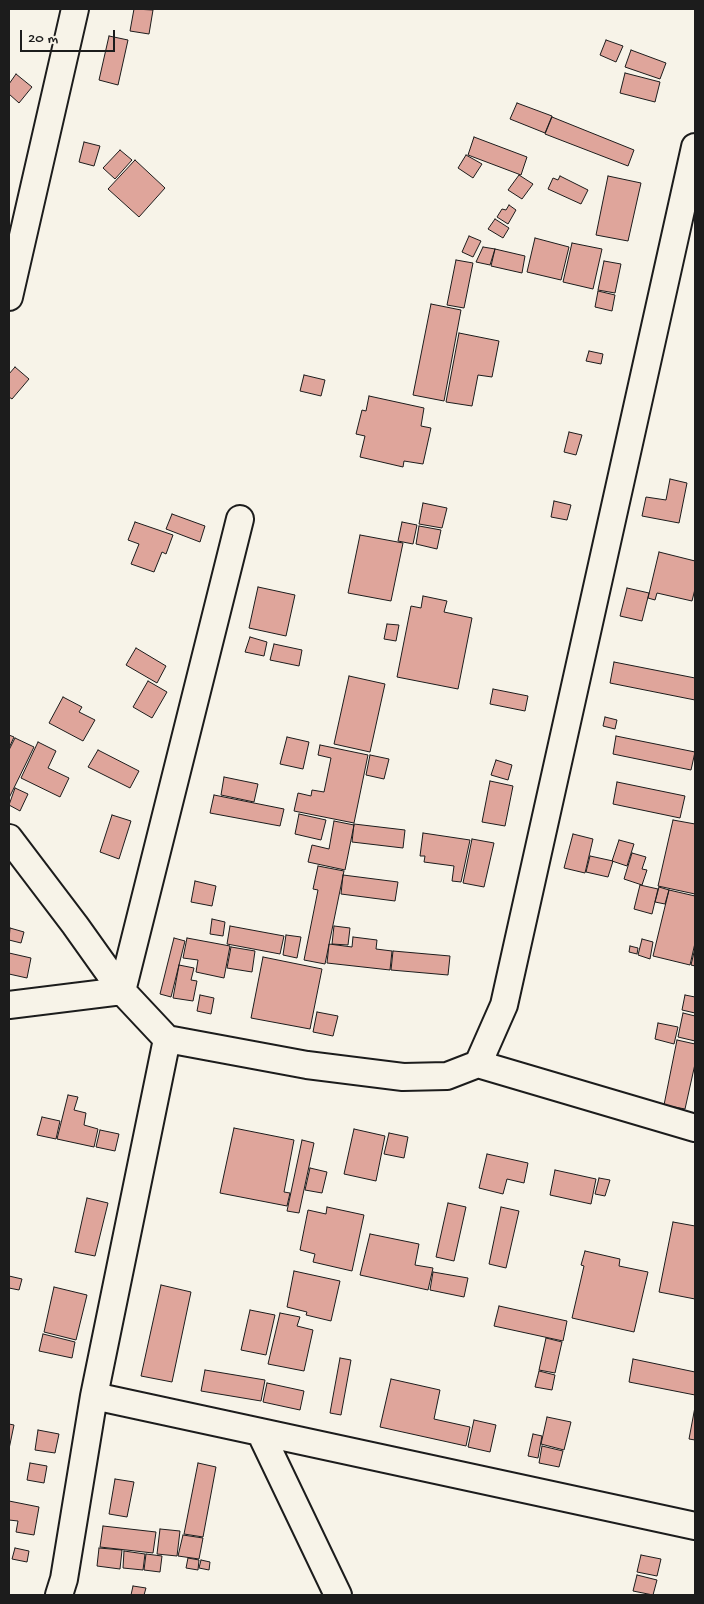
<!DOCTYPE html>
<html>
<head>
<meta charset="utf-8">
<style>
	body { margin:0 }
	#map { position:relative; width:704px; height:1604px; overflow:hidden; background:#f7f3e8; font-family:"Gochi Hand",sans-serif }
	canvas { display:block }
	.frame { position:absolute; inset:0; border:10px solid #1c1c1c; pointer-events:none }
	.scale { position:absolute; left:20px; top:30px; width:95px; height:22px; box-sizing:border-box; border:2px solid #1c1c1c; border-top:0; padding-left:6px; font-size:15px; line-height:18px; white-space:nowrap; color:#1c1c1c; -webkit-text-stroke:4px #f7f3e8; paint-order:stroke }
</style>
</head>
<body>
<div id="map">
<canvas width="704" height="1604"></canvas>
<div class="frame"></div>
<div class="scale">20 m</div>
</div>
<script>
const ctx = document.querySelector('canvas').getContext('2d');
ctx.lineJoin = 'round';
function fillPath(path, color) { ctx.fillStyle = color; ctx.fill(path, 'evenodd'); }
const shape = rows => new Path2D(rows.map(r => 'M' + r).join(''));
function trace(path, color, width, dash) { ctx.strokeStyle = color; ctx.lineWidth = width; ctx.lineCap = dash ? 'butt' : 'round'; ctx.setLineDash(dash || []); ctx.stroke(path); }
const building = shape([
	[134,9,153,10,149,34,130,31,134,9],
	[109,36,128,40,118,85,99,80,109,36],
	[606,40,623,46,616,62,600,55,606,40],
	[631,50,666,63,660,79,625,67,631,50],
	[625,73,660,82,655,102,620,93,625,73],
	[16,74,32,87,19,103,9,94,9,84,16,74],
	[517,103,552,116,545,133,510,119,517,103],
	[552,117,634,150,628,166,545,134,552,117],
	[474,137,527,157,521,175,468,155,474,137],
	[84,142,100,146,94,166,79,162,84,142],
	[120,150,132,160,115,179,103,168,120,150],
	[466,155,482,164,473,178,458,168,466,155],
	[135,160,165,188,139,217,108,189,135,160],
	[519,175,533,184,522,199,508,190,519,175],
	[560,176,588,190,581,204,548,189,553,178,558,180,560,176],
	[608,176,641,183,628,241,596,235,608,176],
	[509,205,516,210,508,224,497,217,502,209,506,210,509,205],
	[495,219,509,228,503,238,488,229,495,219],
	[469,236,481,241,473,257,462,252,469,236],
	[535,238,569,247,561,280,527,272,535,238],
	[572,243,602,249,593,289,563,282,572,243],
	[483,247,495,249,490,265,476,262,483,247],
	[495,249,525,256,522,273,491,266,495,249],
	[456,260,473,263,464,308,447,305,456,260],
	[604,261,621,264,615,293,598,290,604,261],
	[598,291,615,295,612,311,595,307,598,291],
	[431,304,461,310,444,401,413,395,431,304],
	[459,333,499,341,492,377,478,375,472,406,446,402,459,333],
	[589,351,603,354,601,364,586,361,589,351],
	[15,367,29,379,12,399,9,397,9,374,15,367],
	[304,375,325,380,321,396,300,391,304,375],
	[369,396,424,408,421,426,431,428,423,464,404,461,403,467,360,457,365,436,356,434,362,410,366,411,369,396],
	[569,432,582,435,576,455,564,452,569,432],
	[670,479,687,483,679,523,642,516,646,497,666,500,670,479],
	[554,501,571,505,567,520,551,517,554,501],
	[423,503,447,508,442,528,419,524,423,503],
	[172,514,205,526,200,542,166,529,172,514],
	[135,522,173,535,166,554,162,552,154,572,131,564,139,544,128,540,135,522],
	[402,522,417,525,413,544,398,541,402,522],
	[419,526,441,530,437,549,416,544,419,526],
	[360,535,403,543,391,601,348,593,360,535],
	[659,552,695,561,695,589,692,601,657,593,655,600,648,598,659,552],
	[258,587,295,595,286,636,249,628,258,587],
	[627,588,649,593,642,621,620,616,627,588],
	[423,596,447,601,444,612,472,618,458,689,397,677,411,606,421,608,423,596],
	[387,624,399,625,396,641,384,639,387,624],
	[250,637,267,642,264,656,245,652,250,637],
	[274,644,302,650,299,666,270,660,274,644],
	[136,648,166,666,157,683,126,665,136,648],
	[614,662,695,678,695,700,610,683,614,662],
	[349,676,385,684,370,752,334,744,349,676],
	[148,681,167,692,152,718,133,707,148,681],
	[493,689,528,696,525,711,490,704,493,689],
	[63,697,82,707,79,712,95,720,83,741,49,723,63,697],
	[605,717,617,720,615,729,603,726,605,717],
	[9,735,14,737,9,748,9,735],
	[616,736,695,752,691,770,613,754,616,736],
	[287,737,309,742,303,769,280,764,287,737],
	[15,738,34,747,9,798,9,750,15,738],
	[38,742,56,751,48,768,69,778,60,797,21,778,38,742],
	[320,745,368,755,354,823,294,811,298,793,311,796,312,790,324,792,331,758,318,755,320,745],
	[98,750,139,771,130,788,88,767,98,750],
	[370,755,389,759,384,779,366,775,370,755],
	[496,760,512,765,508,780,491,775,496,760],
	[224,777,258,784,254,802,221,795,224,777],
	[490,781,513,786,505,826,482,822,490,781],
	[617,782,685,796,680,818,613,804,617,782],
	[15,788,28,794,20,811,9,805,15,788],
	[214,795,284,809,280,826,210,813,214,795],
	[299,814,326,820,321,840,295,834,299,814],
	[112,815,131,821,119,859,100,852,112,815],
	[673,820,695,824,695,894,658,886,673,820],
	[334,821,354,825,345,870,308,862,312,845,329,849,334,821],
	[354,824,405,830,403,848,352,842,354,824],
	[423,833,470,840,461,882,452,881,454,866,424,862,425,856,420,856,423,833],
	[573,834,593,839,585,873,564,868,573,834],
	[472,839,494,843,484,887,463,883,472,839],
	[619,840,634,844,627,866,612,861,619,840],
	[632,853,646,857,642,869,647,870,642,885,624,879,632,853],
	[590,856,613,861,608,877,586,872,590,856],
	[318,866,344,871,325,964,304,960,318,890,313,889,318,866],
	[343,875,398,882,395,901,341,894,343,875],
	[195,881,216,886,212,906,191,902,195,881],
	[640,885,658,889,652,914,634,909,640,885],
	[659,887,669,890,665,904,655,902,659,887],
	[669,890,695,896,695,943,690,965,653,956,669,890],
	[212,919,225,922,223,936,210,934,212,919],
	[230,926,284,936,280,954,227,944,230,926],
	[334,926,350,928,348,945,332,944,334,926],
	[10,928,24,932,21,943,9,940,10,928],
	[286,935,301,937,297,958,283,955,286,935],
	[353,937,377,940,376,949,392,951,390,970,327,963,329,944,352,947,353,937],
	[174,938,185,941,171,997,160,994,174,938],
	[187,938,230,946,224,978,196,972,198,960,183,958,187,938],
	[642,939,653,942,650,959,638,955,642,939],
	[630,946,638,948,637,954,629,952,630,946],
	[231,947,255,951,252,972,227,968,231,947],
	[695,948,695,966,691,965,695,948],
	[393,951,450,956,448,975,391,970,393,951],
	[9,953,31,958,27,978,9,974,9,953],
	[263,957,322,969,310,1029,251,1018,263,957],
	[179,965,194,968,191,980,197,981,193,1001,173,998,179,965],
	[200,995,214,998,211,1014,197,1011,200,995],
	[685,995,695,997,695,1013,682,1010,685,995],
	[317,1012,338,1016,333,1036,313,1032,317,1012],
	[683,1013,695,1016,695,1041,678,1037,683,1013],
	[658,1023,678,1027,674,1044,655,1039,658,1023],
	[677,1040,695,1044,695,1064,685,1109,664,1105,677,1040],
	[68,1095,78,1097,74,1110,86,1113,84,1125,98,1129,94,1147,57,1139,68,1095],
	[42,1117,60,1121,56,1139,37,1135,42,1117],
	[234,1128,294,1140,284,1192,290,1193,287,1206,220,1193,234,1128],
	[354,1129,385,1136,376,1181,344,1174,354,1129],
	[100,1130,119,1134,115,1151,96,1147,100,1130],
	[389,1133,408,1137,404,1158,384,1154,389,1133],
	[302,1140,314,1143,299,1213,287,1211,302,1140],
	[487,1154,528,1163,524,1183,507,1179,503,1194,479,1188,487,1154],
	[310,1168,327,1172,322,1193,305,1190,310,1168],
	[555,1170,596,1179,591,1204,550,1195,555,1170],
	[599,1178,610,1180,605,1196,595,1194,599,1178],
	[87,1198,108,1203,95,1256,75,1252,87,1198],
	[448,1203,466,1207,454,1261,436,1257,448,1203],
	[327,1207,364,1215,352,1271,313,1262,315,1254,300,1250,308,1210,326,1214,327,1207],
	[501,1207,519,1211,506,1268,489,1264,501,1207],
	[673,1222,695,1226,695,1299,659,1292,673,1222],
	[370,1234,419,1244,415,1265,433,1268,428,1290,360,1275,370,1234],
	[585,1251,620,1259,619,1266,648,1272,634,1332,572,1318,584,1266,581,1265,585,1251],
	[294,1271,340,1281,331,1321,306,1315,307,1312,287,1307,294,1271],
	[433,1272,468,1278,464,1297,430,1290,433,1272],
	[9,1276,22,1279,19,1290,9,1288,9,1276],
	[161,1285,191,1292,172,1382,141,1376,161,1285],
	[54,1287,87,1295,76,1340,44,1332,54,1287],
	[499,1306,567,1321,563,1341,494,1326,499,1306],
	[250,1310,275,1315,266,1355,241,1350,250,1310],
	[280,1313,300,1317,297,1326,313,1330,304,1371,268,1364,280,1313],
	[43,1334,75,1342,72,1358,39,1351,43,1334],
	[546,1338,562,1342,555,1373,539,1370,546,1338],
	[340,1358,351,1360,341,1415,330,1413,340,1358],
	[633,1359,695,1372,695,1395,629,1382,633,1359],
	[205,1370,265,1380,261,1401,201,1391,205,1370],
	[539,1371,555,1375,552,1390,535,1387,539,1371],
	[391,1379,440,1390,434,1419,470,1427,466,1446,380,1427,391,1379],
	[267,1383,304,1391,300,1410,263,1402,267,1383],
	[695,1407,695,1440,689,1439,695,1407],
	[547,1417,571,1422,564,1450,541,1444,547,1417],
	[474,1420,496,1425,490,1452,468,1447,474,1420],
	[9,1424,14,1425,9,1449,9,1424],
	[38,1430,59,1434,55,1453,35,1450,38,1430],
	[533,1434,542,1436,538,1458,528,1456,533,1434],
	[542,1446,563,1451,559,1467,539,1463,542,1446],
	[30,1463,47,1466,44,1483,27,1480,30,1463],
	[198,1463,216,1467,203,1537,184,1534,198,1463],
	[115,1479,134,1482,127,1517,109,1514,115,1479],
	[9,1501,39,1507,34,1535,16,1532,18,1521,9,1520,9,1501],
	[103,1526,156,1532,153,1553,100,1547,103,1526],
	[160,1529,180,1531,177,1556,157,1554,160,1529],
	[183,1535,203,1538,199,1559,178,1556,183,1535],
	[15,1548,29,1551,27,1562,12,1559,15,1548],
	[99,1548,122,1550,120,1569,97,1566,99,1548],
	[124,1551,145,1554,143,1570,123,1568,124,1551],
	[146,1554,162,1556,160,1572,144,1570,146,1554],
	[641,1555,661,1559,657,1576,637,1572,641,1555],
	[188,1558,199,1560,198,1570,186,1568,188,1558],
	[201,1560,210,1562,209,1570,199,1568,201,1560],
	[637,1575,657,1580,653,1595,633,1591,637,1575],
	[133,1586,146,1588,144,1595,131,1595,133,1586]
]);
fillPath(building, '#dfa59b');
trace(building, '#1c1c1c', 1);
const minor = shape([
	[9,297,75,9],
	[9,838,75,925,122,991,167,1039,307,1065,403,1077,447,1076,478,1064,695,1128],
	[122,991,240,519],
	[9,1005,122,991],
	[478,1064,504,1005,695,147],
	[94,1396,695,1526],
	[260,1432,338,1595],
	[59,1595,64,1579,94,1396,167,1039]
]);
trace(minor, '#1c1c1c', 30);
trace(minor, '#f7f3e8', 26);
</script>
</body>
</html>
